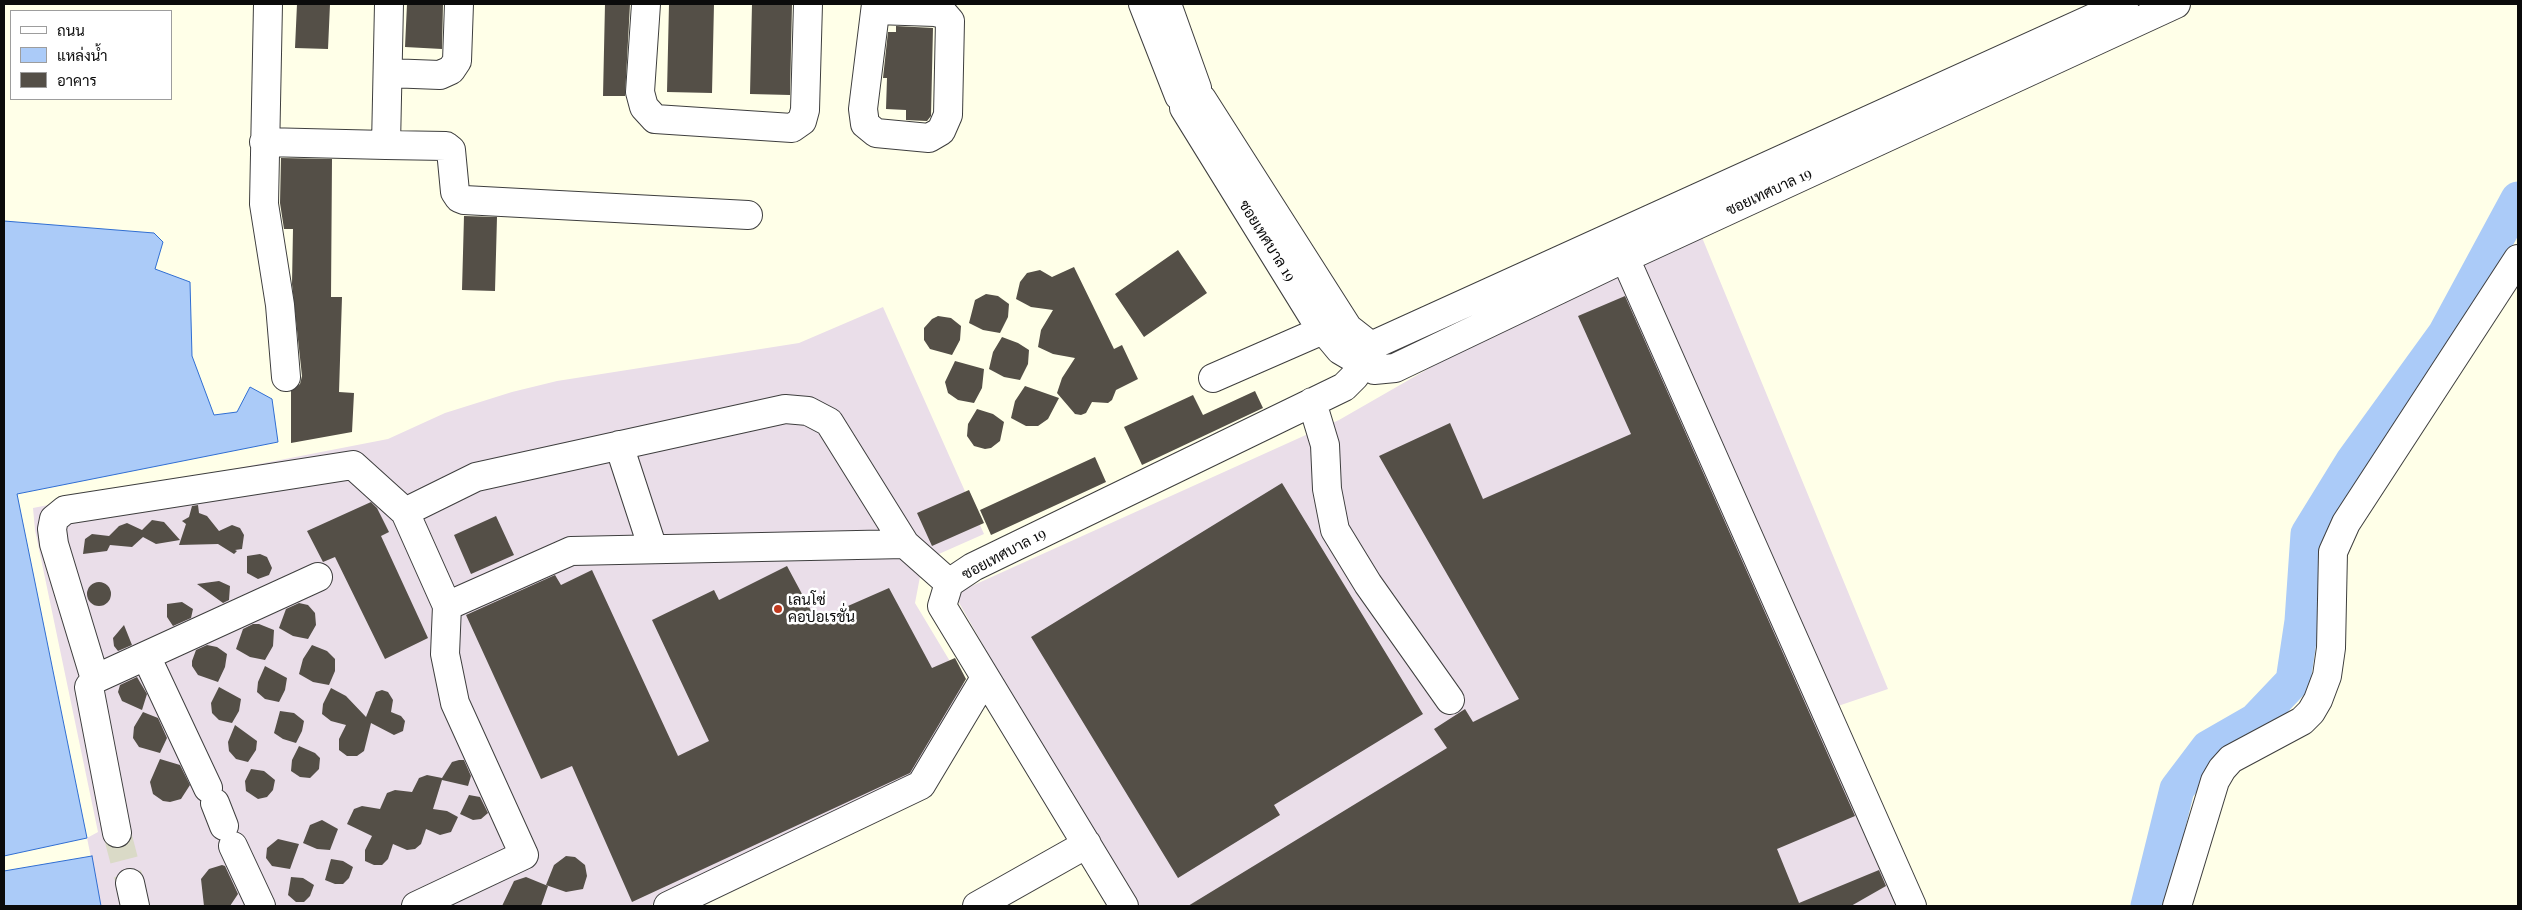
<!DOCTYPE html>
<html>
<head>
<meta charset="utf-8">
<style>
	body { margin:0 }
	#map { position:relative; width:2522px; height:910px; overflow:hidden; background:#ffffe8; font-family:"Playfair Display",Sarabun,serif }
	canvas { display:block }
	.frame { position:absolute; inset:0; border:5px solid #0b0b0b; pointer-events:none }
	.legend { position:absolute; left:10px; top:10px; width:162px; height:90px; box-sizing:border-box; background:#fff; border:1px solid #9d9d9d; margin:0; padding:6px 9px; list-style:none; font-size:15px; color:#0b0b0b }
	.legend li { display:flex; align-items:center; gap:10px; height:25px }
	.legend b { width:25px; border:1px solid #9d9d9d }
</style>
</head>
<body>
<div id="map">
<canvas width="2522" height="910"></canvas>
<div class="frame"></div>
<ul class="legend">
<li><b style="height:6px;background:#fff"></b>ถนน</li>
<li><b style="height:14px;background:#abcbf8"></b>แหล่งน้ำ</li>
<li><b style="height:14px;background:#544f47"></b>อาคาร</li>
</ul>
</div>
<script>
const ctx = document.querySelector('canvas').getContext('2d');
ctx.lineJoin = 'round';
function fillPath(path, color) { ctx.fillStyle = color; ctx.fill(path, 'evenodd'); }
const shape = rows => new Path2D(rows.map(r => 'M' + r).join(''));
function trace(path, color, width, dash) { ctx.strokeStyle = color; ctx.lineWidth = width; ctx.lineCap = dash ? 'butt' : 'round'; ctx.setLineDash(dash || []); ctx.stroke(path); }
function write(font, color, halo, rows, align = 'center') {
  ctx.font = font + ' "Playfair Display",Sarabun,serif'; ctx.lineWidth = 5; ctx.setLineDash([]); ctx.textBaseline = 'middle'; ctx.strokeStyle = halo; ctx.fillStyle = color; for (const [text, x, y, turn = 0] of rows) {
    ctx.save(); ctx.translate(x, y); ctx.rotate((+turn || 0) * Math.PI / 180); ctx.textAlign = isNaN(turn) ? turn : align; if (halo) ctx.strokeText(text, 0, 0); ctx.fillText(text, 0, 0); ctx.restore();
  }
}
fillPath(shape([
	[1701,235,1888,689,1838,706,1924,906,1132,906,954,594,1339,420,1447,358],
	[883,307,984,534,923,561,915,603,969,693,911,784,649,906,101,906,87,838,98,832,35,530,33,508,388,439,445,413,512,392,557,381,799,343]
]), '#eadee9');
const water = shape([
	[4,221,154,233,163,242,155,269,190,282,192,356,214,415,237,412,250,387,272,399,278,442,17,494,87,838,4,856,4,221],
	[92,856,101,906,4,906,4,871,92,856]
]);
fillPath(water, '#abcbf8');
trace(water, '#306ed2', 1);
trace(shape([
	[2148,906,2177,789,2208,748,2255,721,2293,681,2302,621,2308,534,2353,461,2445,334,2518,199]
]), '#abcbf8', 35);
fillPath(shape([
	[297,4,330,4,328,49,295,48],
	[407,4,443,4,442,49,405,47],
	[605,4,630,4,625,96,603,96],
	[669,4,714,4,712,93,667,92],
	[752,4,792,4,790,95,750,94],
	[896,26,933,28,931,116,927,121,906,120,906,110,886,109,887,78,883,78,888,32,896,32],
	[281,158,332,159,331,297,342,297,339,392,354,393,352,432,291,443,291,391,300,384,302,376,292,284,293,229,284,229,280,203],
	[464,216,497,217,495,291,462,290],
	[1178,250,1207,293,1144,337,1115,294],
	[1074,267,1114,349,1122,345,1138,379,1116,390,1112,400,1108,403,1092,402,1086,413,1081,415,1075,414,1057,393,1062,378,1075,358,1053,354,1038,347,1041,330,1053,310,1031,307,1016,299,1020,282,1027,273,1040,270,1052,277],
	[986,294,998,296,1009,304,1008,317,1000,333,983,330,969,323,975,300],
	[1625,296,1855,816,1777,849,1799,903,1879,870,1886,886,1851,906,1188,906,1447,748,1434,729,1465,709,1473,722,1519,699,1379,456,1450,423,1483,499,1631,434,1578,316],
	[938,316,951,318,961,326,960,340,952,355,930,349,924,340,924,328,932,319],
	[1002,337,1018,343,1029,350,1028,364,1020,380,1004,377,989,369,993,352],
	[955,361,984,369,982,388,974,403,958,400,948,393,945,382],
	[1025,386,1059,398,1048,419,1038,426,1026,426,1011,418,1015,401],
	[1255,391,1263,408,1142,465,1124,427,1193,395,1203,415],
	[977,409,993,414,1004,422,1000,441,991,448,985,449,974,446,967,436,968,424],
	[1095,457,1106,482,991,535,980,510],
	[1282,483,1423,714,1274,805,1280,815,1178,878,1031,637],
	[969,490,984,523,932,546,917,513],
	[371,502,377,508,389,532,381,536,428,638,385,659,335,557,323,562,307,531],
	[198,505,199,513,207,516,219,531,232,525,240,528,244,535,242,549,235,550,237,551,234,554,218,544,179,545,186,524,182,521,189,517,192,506],
	[496,516,514,555,471,574,454,535],
	[152,520,164,522,180,540,156,544,143,537,132,547,110,545,107,551,83,554,85,539,92,534,109,536,119,526,127,523,142,530],
	[260,554,267,557,272,568,269,575,258,579,247,573,247,556],
	[787,566,816,620,889,588,932,668,955,658,966,679,910,773,632,902,572,766,541,779,466,615,555,575,561,585,592,570,678,756,709,741,652,620,714,590,719,600],
	[219,581,230,586,229,600,223,603,197,584],
	'87 594a12 12 0 1 1 24 0a12 12 0 1 1-24 0Z',
	[182,602,193,609,191,618,173,626,167,617,167,604],
	[299,603,308,605,315,613,316,625,308,639,293,636,279,628,286,609],
	[259,624,274,630,273,646,265,660,250,657,236,649,243,629,253,624],
	[124,625,132,645,118,651,114,646,113,638],
	[207,645,217,647,227,654,225,667,218,682,198,675,192,666,192,661,196,650],
	[312,645,327,651,335,659,335,671,329,685,313,682,299,674,303,659],
	[265,666,287,678,285,690,279,702,265,699,257,692,258,682],
	[137,677,147,694,142,710,122,701,118,692,120,685],
	[219,687,241,699,239,711,232,723,219,720,212,713,211,703],
	[331,688,346,696,366,717,376,692,382,690,388,692,393,700,391,712,401,716,405,721,403,731,394,735,371,723,364,751,357,756,347,756,339,750,339,739,346,725,331,721,322,714,323,704],
	[280,711,294,713,304,721,302,731,296,743,283,739,274,733],
	[143,712,158,718,167,738,160,753,139,747,133,738,134,727],
	[235,725,257,741,256,750,248,762,236,759,229,751,228,742],
	[299,746,315,753,320,758,319,769,310,778,300,777,291,771,292,760],
	[160,759,180,765,190,785,181,799,170,802,163,801,153,794,150,782],
	[459,760,464,760,471,776,468,786,442,780,433,809,447,811,458,817,451,832,440,835,426,829,421,844,415,849,407,850,393,844,388,859,382,865,374,865,365,861,365,850,372,836,347,824,354,809,362,806,380,809,387,793,395,790,412,792,419,778,427,775,442,778,452,762],
	[251,769,264,771,275,780,273,790,267,797,258,799,246,791,245,781],
	[469,795,480,797,488,813,481,819,473,820,460,814],
	[322,820,338,829,330,850,317,849,303,843,310,825],
	[278,839,299,844,290,869,272,866,266,858,267,848],
	[566,856,575,857,585,865,587,876,583,889,566,892,546,885,554,865],
	[331,859,343,861,353,867,349,878,343,884,335,884,325,880],
	[222,865,225,866,238,894,230,906,204,906,201,879,209,869],
	[291,877,303,878,314,885,310,896,304,902,296,902,288,895],
	[526,877,548,886,541,906,502,906,514,881]
]), '#544f47');
trace(shape([
	[117,833,130,883]
]), '#dadac7', 28, [28, 14]);
const minor = shape([
	[268,4,264,204,280,305,286,377],
	[389,4,386,145,446,146,451,150,455,192,459,198,464,200,748,215],
	[646,4,640,92,644,107,655,119,792,128,802,121,805,110,808,4],
	[1143,4,1179,96],
	[1167,4,1197,88],
	[876,10,935,12,944,14,950,21,948,115,941,131,929,138,876,133,865,124,863,109,876,4],
	[388,73,440,75,451,70,457,61,459,4],
	[1202,99,1348,328,1371,346,2124,4],
	[1184,108,1315,320,1340,350,1374,370,1395,368,1625,258,2176,4],
	[264,142,386,145],
	[1625,258,1912,906],
	[1213,378,1323,330,1338,320],
	[1312,402,1325,445,1327,489,1335,530,1368,584,1450,700],
	[619,445,653,549],
	[405,512,476,477,785,409,808,411,829,422,905,544],
	[146,656,208,788],
	[95,679,54,544,52,529,54,519,65,510,353,465,405,512,447,606,571,551,905,544,949,583],
	[215,803,224,826],
	[117,833,89,687,95,679,318,577],
	[233,846,261,906],
	[130,883,135,906],
	[416,906,524,855,455,703,445,654,447,606],
	[668,906,921,785,985,678],
	[977,906,1087,844],
	[1124,906,942,606,949,583,973,567,1344,387,1355,376,1370,348],
	[2177,906,2215,781,2222,769,2231,759,2302,721,2311,712,2318,700,2327,676,2331,648,2333,552,2346,523,2518,259]
]);
trace(minor, '#3e3e3e', 30);
trace(minor, '#fff', 28);
for (const [x, y, r, color] of [
	[778,609,5,"#bf3a1f"]
]) { const dot = new Path2D(); dot.arc(x, y, r, 0, 2 * Math.PI); ctx.fillStyle = color; ctx.fill(dot); trace(dot, '#fff', 2); }
write('15px', '#0b0b0b', '#fff', [
	["ซอยเทศบาล 19",1769,192,-25],
	["ซอยเทศบาล 19",1267,241,58],
	["ซอยเทศบาล 19",1004,554,-28]
]);
write('15px', '#0b0b0b', '#fff', [
	["เลนโซ่",788,600],
	["คอปอเรชั่น",788,617]
], 'left');
</script>
</body>
</html>
